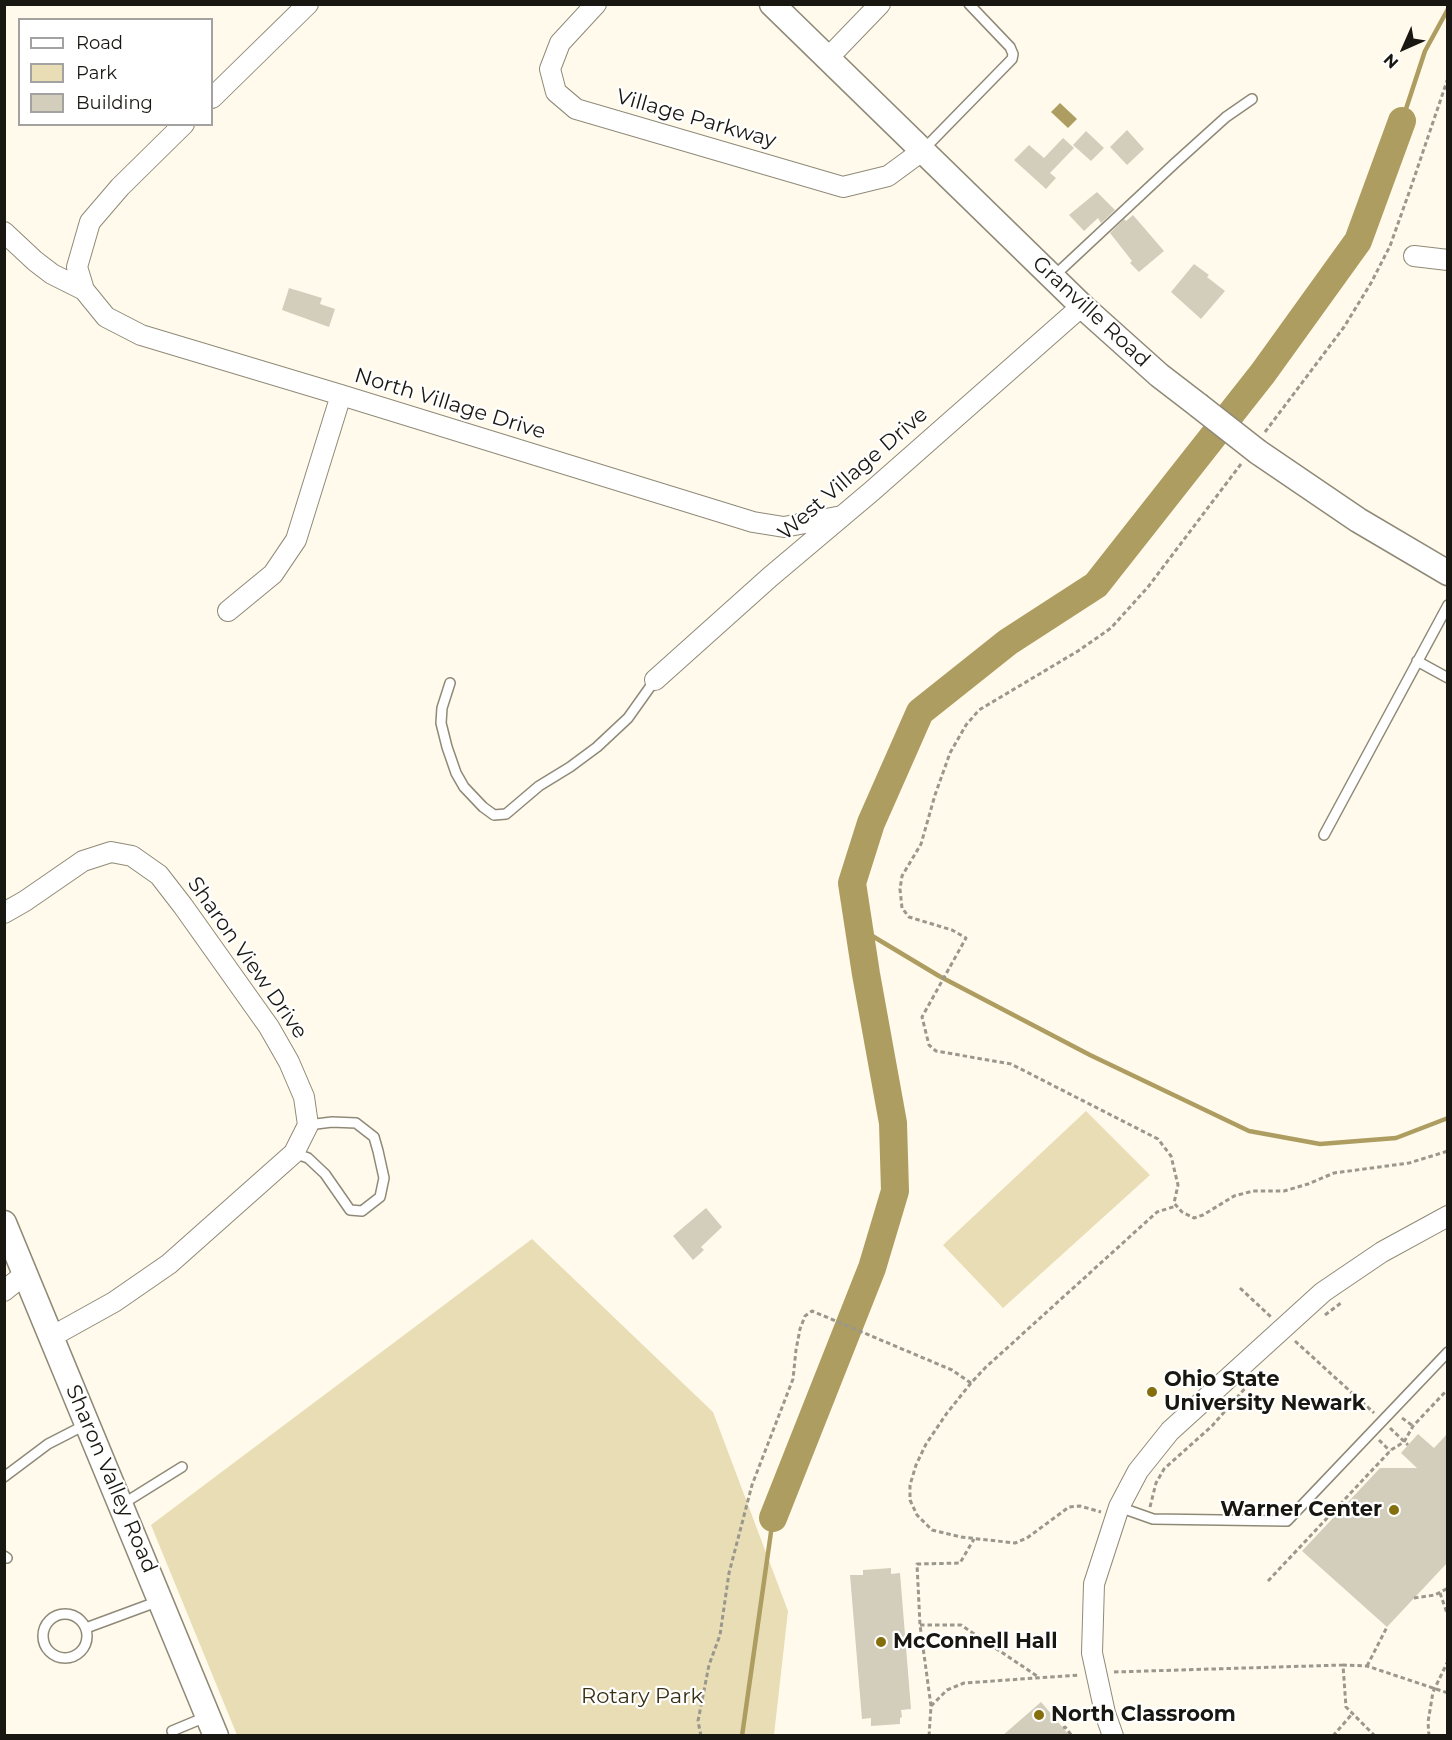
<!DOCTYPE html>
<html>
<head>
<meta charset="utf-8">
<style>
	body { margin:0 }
	#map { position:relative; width:1452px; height:1740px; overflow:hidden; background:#fffaeb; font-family:Montserrat,sans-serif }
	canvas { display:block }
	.frame { position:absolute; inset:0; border:6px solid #191711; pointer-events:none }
	.legend { position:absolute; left:18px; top:18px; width:195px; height:108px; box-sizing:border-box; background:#fff; border:2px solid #a3a2a0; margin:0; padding:8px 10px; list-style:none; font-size:18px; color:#191711 }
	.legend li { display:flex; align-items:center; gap:12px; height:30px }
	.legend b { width:30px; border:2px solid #a3a2a0 }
	.north { position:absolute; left:1374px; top:18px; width:60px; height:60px; -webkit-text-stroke:4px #fff; paint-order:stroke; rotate:225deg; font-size:16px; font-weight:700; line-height:24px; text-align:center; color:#191711 }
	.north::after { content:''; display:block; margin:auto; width:21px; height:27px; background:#191711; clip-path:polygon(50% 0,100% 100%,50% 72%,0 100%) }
</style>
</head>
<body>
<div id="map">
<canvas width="1452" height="1740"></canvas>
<div class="frame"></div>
<ul class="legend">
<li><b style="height:8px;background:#fff"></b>Road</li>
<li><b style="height:16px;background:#e8ddb5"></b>Park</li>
<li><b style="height:16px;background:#d3cebb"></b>Building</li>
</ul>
<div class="north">N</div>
</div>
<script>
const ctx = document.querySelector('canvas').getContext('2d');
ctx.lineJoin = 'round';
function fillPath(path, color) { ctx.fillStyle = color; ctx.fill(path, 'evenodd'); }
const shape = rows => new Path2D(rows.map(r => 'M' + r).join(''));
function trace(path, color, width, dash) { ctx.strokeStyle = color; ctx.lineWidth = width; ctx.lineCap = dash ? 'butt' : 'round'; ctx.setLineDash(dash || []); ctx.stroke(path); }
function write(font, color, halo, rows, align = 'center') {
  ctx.font = font + ' Montserrat,sans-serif'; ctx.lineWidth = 4.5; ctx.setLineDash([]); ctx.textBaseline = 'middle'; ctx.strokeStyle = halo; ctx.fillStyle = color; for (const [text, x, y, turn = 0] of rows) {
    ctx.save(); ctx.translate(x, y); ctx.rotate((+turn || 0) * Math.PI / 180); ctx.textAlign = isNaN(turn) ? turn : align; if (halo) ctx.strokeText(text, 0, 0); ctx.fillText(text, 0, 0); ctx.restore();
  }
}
fillPath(shape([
	[1086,1111,1150,1175,1003,1308,943,1245],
	[532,1239,713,1412,788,1611,774,1735,237,1735,151,1525]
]), '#e8ddb5');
fillPath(shape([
	[1060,103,1077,119,1068,128,1051,112]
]), '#ae9d61');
trace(shape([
	[1402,121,1425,51,1448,9],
	[859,928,939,976,1090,1055,1249,1131,1320,1144,1396,1138,1448,1118],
	[742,1736,773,1518]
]), '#ae9d61', 4.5);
trace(shape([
	[773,1518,872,1268,895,1191,893,1123,866,974,852,883,871,823,920,712,1008,642,1096,585,1263,373,1358,241,1402,121]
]), '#ae9d61', 28);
fillPath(shape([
	[1127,130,1144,149,1127,165,1110,147],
	[1086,131,1104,148,1091,161,1073,145],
	[1063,138,1074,148,1050,173,1056,178,1046,189,1014,160,1029,145,1044,158],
	[1097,192,1115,210,1101,223,1098,218,1084,231,1069,215],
	[1133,215,1164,251,1139,272,1130,263,1132,261,1110,233,1124,219,1126,221],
	[1194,264,1209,275,1207,277,1225,291,1201,319,1171,292],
	[289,288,322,298,320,304,335,309,329,327,282,310],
	[706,1208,722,1227,701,1247,704,1250,693,1260,673,1236],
	[1448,1433,1448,1562,1387,1627,1302,1551,1380,1468,1417,1468,1401,1453,1418,1434,1434,1448],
	[891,1568,891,1574,900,1573,911,1709,901,1710,902,1717,900,1718,900,1724,871,1726,871,1718,862,1719,850,1575,863,1575,863,1570],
	[1041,1702,1070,1736,1002,1736]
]), '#d3cebb');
const service = shape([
	[924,149,1012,59,1013,54,1010,47,969,4],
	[1053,277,1174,164,1226,117,1252,99],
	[1417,661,1448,678],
	[450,683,442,708,441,723,447,747,456,773,464,787,483,807,494,815,506,814,539,786,570,767,597,747,628,718,655,680],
	[1324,835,1448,605],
	[294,1153,308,1158,325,1174,350,1210,362,1211,380,1197,384,1178,378,1151,374,1137,356,1123,332,1122,308,1125],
	[4,1477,48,1444,85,1425],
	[121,1505,182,1467],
	[1119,1507,1153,1519,1287,1521,1448,1352],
	[4,1556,7,1558],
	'43 1636a22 22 0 1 1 44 0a22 22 0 1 1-44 0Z',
	[86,1628,159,1601],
	[172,1731,208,1716]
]);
const minor = shape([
	[596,4,560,43,550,69,556,92,576,109,843,187,888,176,922,151],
	[827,59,880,4],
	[212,98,308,4],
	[184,124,120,187,90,222,77,267,84,290,106,317,141,335,341,395,753,522,784,527,842,516],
	[4,232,35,261,52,274,84,290],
	[1414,256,1448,260],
	[228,611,273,574,296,540,341,395],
	[655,680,770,577,872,491,1082,306],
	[4,913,25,901,83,861,111,852,132,856,159,875,183,906,269,1027,289,1062,304,1097,308,1125,294,1153,169,1264,114,1302,51,1337],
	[4,1291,25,1274],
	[1113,1736,1105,1713,1092,1653,1094,1584,1119,1507,1138,1471,1170,1431,1323,1292,1382,1252,1448,1216]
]);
const tertiary = shape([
	[772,4,1082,306,1159,375,1198,405],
	[1258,452,1358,520,1448,573],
	[4,1223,216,1736]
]);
trace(service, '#8f8a78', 12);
trace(minor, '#8f8a78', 22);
trace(tertiary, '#8f8a78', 27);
trace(shape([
	[1265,432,1344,327,1371,283,1390,246,1411,187,1448,78],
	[1241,464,1148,587,1111,628,1078,651,979,710,966,725,950,753,935,795,921,844,902,876,900,889,902,908,909,917,952,930,966,938,922,1017,929,1045,936,1051,1011,1064,1158,1139,1171,1156,1178,1185,1174,1203,1182,1212,1194,1218,1203,1215,1234,1196,1253,1191,1284,1191,1308,1184,1334,1173,1409,1163,1448,1151],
	[1240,1288,1271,1317],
	[1325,1315,1341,1303],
	[1295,1341,1374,1413],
	[971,1383,947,1413,926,1444,916,1465,910,1485,910,1500,917,1515,932,1530,961,1537,1015,1543,1027,1538,1069,1507,1080,1506,1101,1512],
	[1402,1418,1413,1426],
	[1390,1428,1408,1445],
	[1379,1440,1390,1451],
	[1150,1507,1156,1483,1164,1469,1212,1426,1247,1386],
	[1268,1581,1391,1450,1404,1442,1413,1426,1448,1389],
	[1440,1593,1448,1616],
	[1414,1598,1435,1595,1448,1588],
	[920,1625,961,1625,1037,1676],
	[1367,1666,1387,1627],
	[1114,1672,1343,1665],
	[931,1706,920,1625,917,1564,960,1563,974,1539],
	[1448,1725,1448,1727],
	[1063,1728,1065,1727,1072,1736],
	[701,1736,698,1721,709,1665,720,1635,729,1573,752,1485,793,1379,796,1350,800,1329,805,1316,812,1311,952,1370,971,1383,985,1368,1157,1212,1176,1206],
	[929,1736,931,1706,947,1690,964,1683,1080,1675],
	[1333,1736,1352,1714],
	[1375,1736,1346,1707,1343,1665,1367,1666,1448,1693],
	[1429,1736,1428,1722,1433,1692,1448,1661]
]), '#9a978c', 3, [4.5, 3]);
trace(service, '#fff', 9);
trace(minor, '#fff', 20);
trace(tertiary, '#fff', 24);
const tertiaryBridge = shape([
	[1198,405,1258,452]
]);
trace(tertiaryBridge, '#8f8a78', 27, []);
trace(tertiaryBridge, '#fff', 24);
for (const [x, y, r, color] of [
	[1152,1392,6,"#856e0c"],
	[1394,1510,6,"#856e0c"],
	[881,1642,6,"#856e0c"],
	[1039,1715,6,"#856e0c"]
]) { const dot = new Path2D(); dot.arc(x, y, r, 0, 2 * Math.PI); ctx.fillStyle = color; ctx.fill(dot); trace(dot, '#fff', 2); }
write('21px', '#191711', '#fff', [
	["Village Parkway",696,119,16],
	["Granville Road",1091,312,43],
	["North Village Drive",450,404,17],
	["West Village Drive",853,474,-41],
	["Sharon View Drive",247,958,55],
	["Sharon Valley Road",111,1479,67]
]);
write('bold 21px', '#191711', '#fff', [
	["Ohio State",1164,1380],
	["University Newark",1164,1404],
	["Warner Center",1382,1510,"right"],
	["McConnell Hall",893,1642],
	["North Classroom",1051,1715]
], 'left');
write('21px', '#383014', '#fff', [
	["Rotary Park",642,1697]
]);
</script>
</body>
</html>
